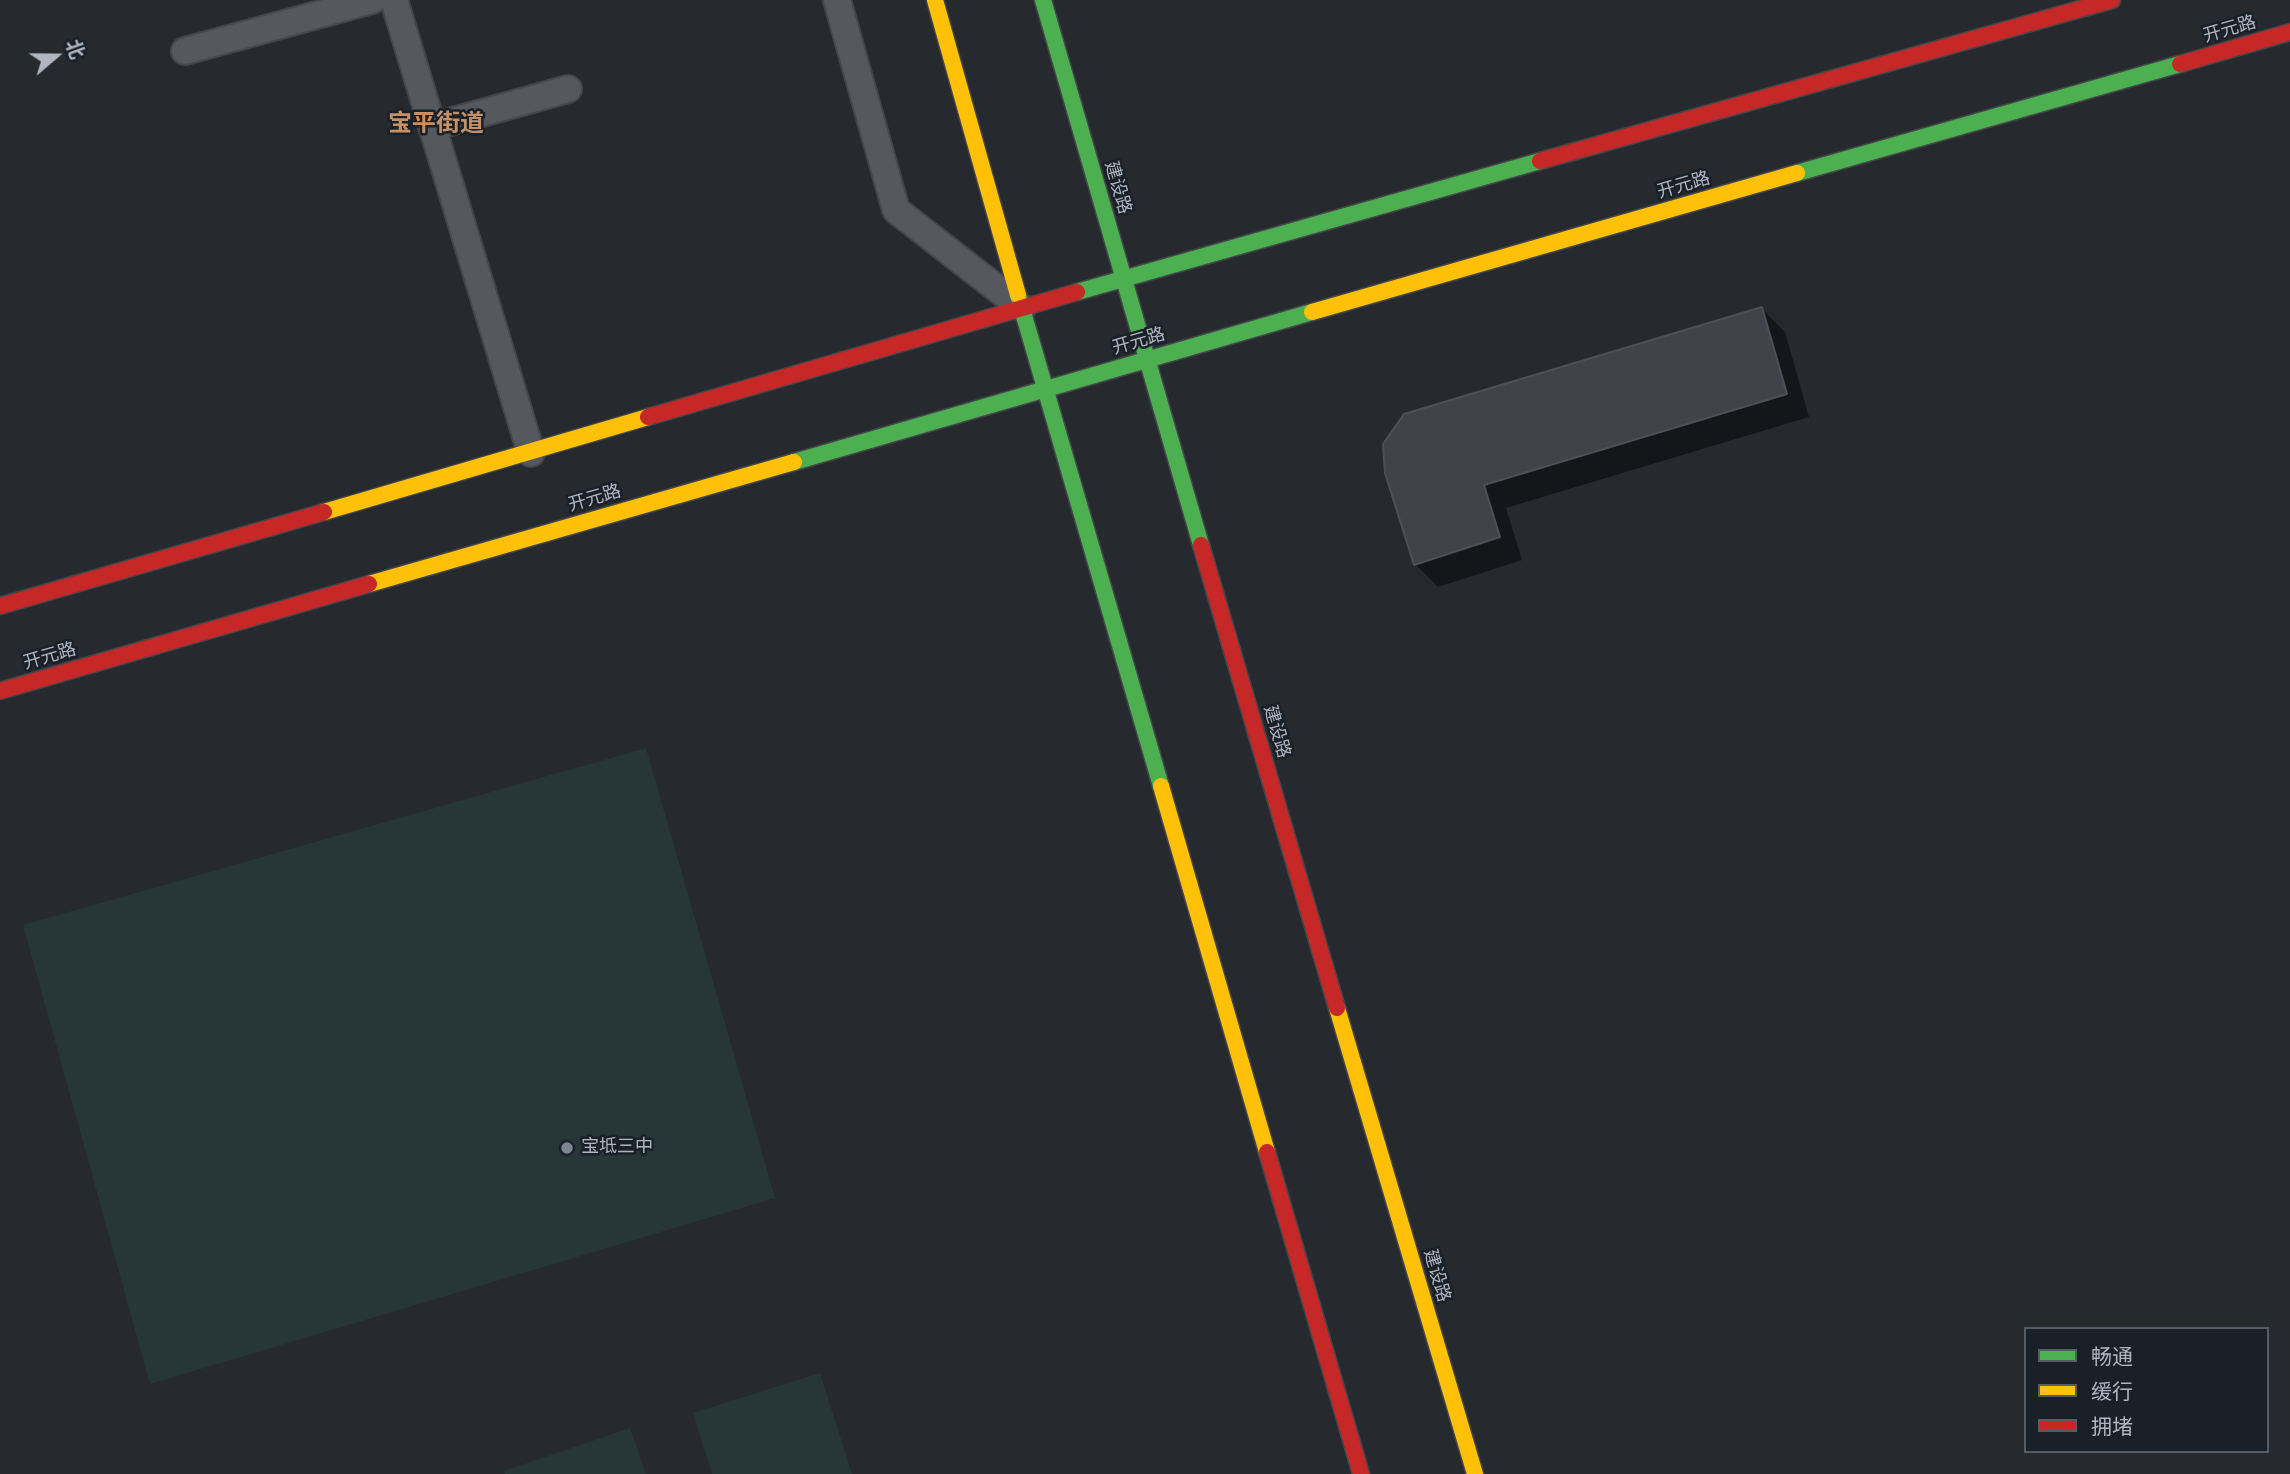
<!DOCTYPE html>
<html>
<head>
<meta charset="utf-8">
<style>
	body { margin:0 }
	#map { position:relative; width:2290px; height:1474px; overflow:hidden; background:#262a2f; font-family:"Titillium Web","Noto Sans SC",sans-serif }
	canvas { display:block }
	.legend { position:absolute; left:2024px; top:1327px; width:245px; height:126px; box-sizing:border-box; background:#1a2028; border:2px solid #565c65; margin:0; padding:9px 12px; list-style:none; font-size:21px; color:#afb6c1 }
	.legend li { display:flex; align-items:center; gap:14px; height:35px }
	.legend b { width:35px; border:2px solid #565c65 }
	.north { position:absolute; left:21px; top:21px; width:70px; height:70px; -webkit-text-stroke:5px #1a2028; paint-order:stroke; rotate:70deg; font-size:19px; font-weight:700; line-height:28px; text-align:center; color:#afb6c1 }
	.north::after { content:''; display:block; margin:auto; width:24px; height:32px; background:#afb6c1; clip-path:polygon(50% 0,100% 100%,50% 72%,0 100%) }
</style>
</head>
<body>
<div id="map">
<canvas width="2290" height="1474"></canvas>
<ul class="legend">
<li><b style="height:9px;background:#4caf50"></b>畅通</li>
<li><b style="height:9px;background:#ffc107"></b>缓行</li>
<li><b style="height:9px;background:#c62828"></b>拥堵</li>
</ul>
<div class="north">北</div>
</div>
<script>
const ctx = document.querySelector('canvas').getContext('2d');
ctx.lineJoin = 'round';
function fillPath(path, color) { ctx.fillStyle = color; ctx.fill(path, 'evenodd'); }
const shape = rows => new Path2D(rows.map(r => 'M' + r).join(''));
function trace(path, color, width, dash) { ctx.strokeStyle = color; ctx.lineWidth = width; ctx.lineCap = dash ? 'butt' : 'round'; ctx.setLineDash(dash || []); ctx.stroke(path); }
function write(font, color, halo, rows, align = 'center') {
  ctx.font = font + ' "Titillium Web","Noto Sans SC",sans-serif'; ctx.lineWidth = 5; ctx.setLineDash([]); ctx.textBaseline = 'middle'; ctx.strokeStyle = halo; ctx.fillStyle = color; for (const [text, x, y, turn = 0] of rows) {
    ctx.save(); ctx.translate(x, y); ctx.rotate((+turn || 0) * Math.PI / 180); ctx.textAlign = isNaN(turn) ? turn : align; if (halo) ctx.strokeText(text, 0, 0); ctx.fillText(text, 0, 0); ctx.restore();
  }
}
fillPath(shape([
	[646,748,775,1198,150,1384,23,925],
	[820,1373,852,1474,712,1474,693,1413],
	[630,1428,646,1474,505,1474,504,1471]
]), '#273637');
fillPath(shape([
	[1762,309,1785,332,1809,417,1506,508,1522,560,1438,587,1415,564,1387,473]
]), '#0007');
const building = shape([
	[1762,307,1787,394,1484,485,1500,537,1414,565,1385,473,1383,444,1404,414,1762,307]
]);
fillPath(building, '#404348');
trace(building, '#4d5157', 2);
const lane = shape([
	[394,0,531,453],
	[837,0,896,210,1022,308],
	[185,51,372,0],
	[432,127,568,89]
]);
const fast = shape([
	[1043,0,1201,545],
	[1797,173,2180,64],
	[1077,292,1540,161],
	[1018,295,1161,786],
	[794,462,1312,312]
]);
const slow = shape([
	[935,0,1018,295],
	[1312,312,1797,173],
	[324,512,648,417],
	[369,584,794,462],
	[1161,786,1267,1152],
	[1337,1008,1475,1474]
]);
const jam = shape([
	[2180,64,2290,32],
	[1540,161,2112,0],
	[648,417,1077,292],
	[1201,545,1337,1008],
	[0,606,324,512],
	[0,691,369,584],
	[1267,1152,1361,1474]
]);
trace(lane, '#43464a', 30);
trace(fast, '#43464a', 19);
trace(slow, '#43464a', 19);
trace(jam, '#43464a', 19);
trace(lane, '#55585e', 26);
trace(fast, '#4caf50', 16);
trace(slow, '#ffc107', 16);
trace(jam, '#c62828', 16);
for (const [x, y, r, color] of [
	[567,1148,7,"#7f858e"]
]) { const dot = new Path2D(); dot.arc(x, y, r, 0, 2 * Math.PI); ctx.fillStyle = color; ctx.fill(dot); trace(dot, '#1a2028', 2.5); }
write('18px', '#afb6c1', '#1a2028', [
	["开元路",2230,30,-16],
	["开元路",1684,186,-16],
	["建设路",1117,188,74],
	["开元路",1139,342,-16],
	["开元路",595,499,-16],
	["开元路",50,657,-16],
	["建设路",1276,732,74],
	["建设路",1436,1276,74]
]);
write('18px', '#afb6c1', '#1a2028', [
	["宝坻三中",581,1148]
], 'left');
write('bold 24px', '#c49066', '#1a2028', [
	["宝平街道",436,125]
]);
</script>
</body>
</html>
